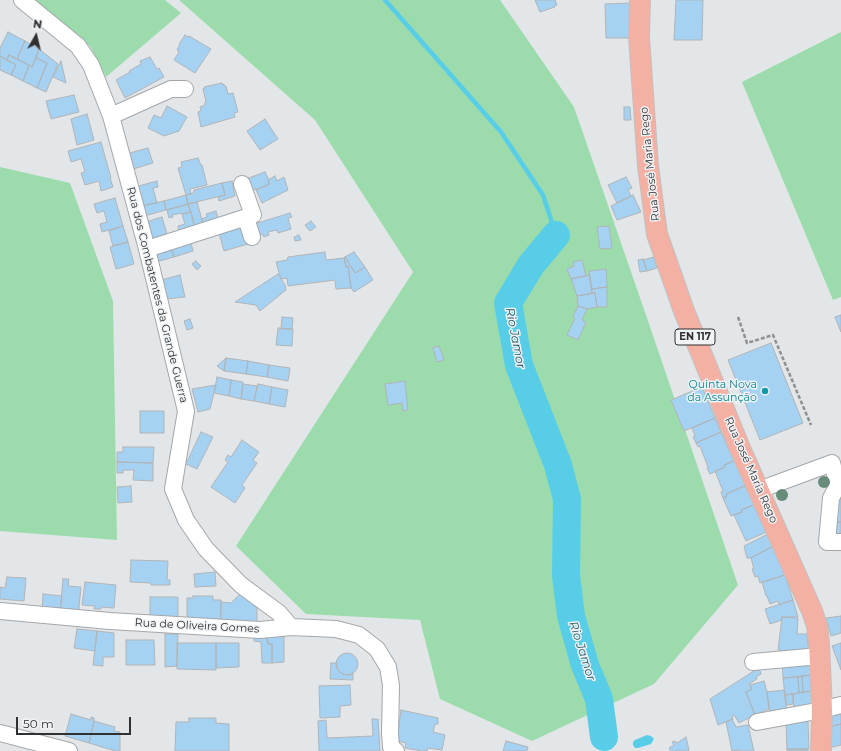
<!DOCTYPE html>
<html>
<head>
<meta charset="utf-8">
<style>
	body { margin:0 }
	#map { position:relative; width:841px; height:751px; overflow:hidden; background:#e3e6e9; font-family:Montserrat,sans-serif }
	canvas { display:block }
	.north { position:absolute; left:16px; top:16px; width:40px; height:40px; -webkit-text-stroke:3px #f0f3f6; paint-order:stroke; rotate:8deg; font-size:11px; font-weight:700; line-height:16px; text-align:center; color:#2f3031 }
	.north::after { content:''; display:block; margin:auto; width:14px; height:18px; background:#2f3031; clip-path:polygon(50% 0,100% 100%,50% 72%,0 100%) }
	.scale { position:absolute; left:16px; top:717px; width:115px; height:18px; box-sizing:border-box; border:2px solid #2f3031; border-top:0; padding-left:5px; font-size:12px; line-height:14px; white-space:nowrap; color:#2f3031; -webkit-text-stroke:3px #f0f3f6; paint-order:stroke }
</style>
</head>
<body>
<div id="map">
<canvas width="841" height="751"></canvas>
<div class="north">N</div>
<div class="scale">50 m</div>
</div>
<script>
const ctx = document.querySelector('canvas').getContext('2d');
ctx.lineJoin = 'round';
function fillPath(path, color) { ctx.fillStyle = color; ctx.fill(path, 'evenodd'); }
const shape = rows => new Path2D(rows.map(r => 'M' + r).join(''));
function trace(path, color, width, dash) { ctx.strokeStyle = color; ctx.lineWidth = width; ctx.lineCap = dash ? 'butt' : 'round'; ctx.setLineDash(dash || []); ctx.stroke(path); }
function write(font, color, halo, rows, align = 'center') {
  ctx.font = font + ' Montserrat,sans-serif'; ctx.lineWidth = 3; ctx.setLineDash([]); ctx.textBaseline = 'middle'; ctx.strokeStyle = halo; ctx.fillStyle = color; for (const [text, x, y, turn = 0] of rows) {
    ctx.save(); ctx.translate(x, y); ctx.rotate((+turn || 0) * Math.PI / 180); ctx.textAlign = isNaN(turn) ? turn : align; if (halo) ctx.strokeText(text, 0, 0); ctx.fillText(text, 0, 0); ctx.restore();
  }
}
fillPath(shape([
	[35,0,165,0,181,13,106,77,90,46],
	[179,0,500,0,574,107,647,318,738,585,654,684,532,741,440,699,420,620,306,614,236,546,413,272,315,120],
	[841,32,841,297,833,300,742,82],
	[0,167,70,183,113,301,117,540,0,531]
]), '#9cdcac');
fillPath(shape([
	[647,735,651,736,654,739,651,744,638,748,635,748,633,745,633,742,635,740]
]), '#58cde8');
trace(shape([
	[385,0,501,132,543,195,556,235]
]), '#58cde8', 4.5);
trace(shape([
	[556,235,531,265,508,303,519,365,558,465,567,499,566,575,571,616,585,665,599,699,604,737]
]), '#58cde8', 28);
const building = shape([
	[535,0,555,0,557,5,554,6,555,7,540,12,535,0],
	[676,0,703,0,702,40,674,40,676,0],
	[630,3,630,38,606,38,605,4,630,3],
	[8,32,25,41,17,59,9,55,7,60,0,56,0,48,8,32],
	[185,35,188,37,189,36,211,49,195,73,174,60,179,52,177,50,180,44,179,44,185,35],
	[25,41,39,49,32,67,17,59,25,41],
	[39,49,58,64,46,92,37,88,47,63,36,58,39,49],
	[9,55,29,65,23,81,11,75,16,65,7,60,9,55],
	[0,56,16,65,11,75,0,70,0,56],
	[150,57,157,69,159,68,164,77,125,98,116,80,130,72,129,71,141,64,140,61,150,57],
	[36,58,47,63,37,88,23,81,29,65,32,67,36,58],
	[61,61,66,83,53,77,61,61],
	[222,83,223,85,224,84,224,86,226,86,228,94,233,93,238,112,234,113,235,117,201,127,198,112,201,111,200,107,205,105,205,102,206,102,203,89,205,88,204,87,222,83],
	[74,95,79,112,51,119,46,101,74,95],
	[167,106,187,117,179,131,164,136,148,128,154,115,161,118,167,106],
	[624,107,630,107,631,120,624,120,624,107],
	[87,114,94,140,77,145,71,119,87,114],
	[265,119,278,139,260,150,247,131,265,119],
	[101,142,111,178,110,178,113,187,101,191,99,181,85,185,81,173,85,172,81,159,71,162,68,151,101,142],
	[148,148,153,163,130,170,126,154,148,148],
	[198,158,201,165,202,165,207,185,190,189,191,194,186,195,178,168,182,167,181,162,198,158],
	[265,172,269,180,268,180,269,184,256,190,256,189,253,190,246,179,265,172],
	[275,176,277,181,284,177,288,190,262,203,256,190,269,184,268,180,275,176],
	[626,177,632,188,628,190,631,196,617,203,608,185,626,177],
	[157,181,158,187,153,188,157,203,141,206,135,187,157,181],
	[232,181,235,196,219,201,218,197,225,195,222,183,232,181],
	[222,183,225,195,188,204,186,195,194,193,194,190,222,183],
	[186,195,188,204,166,210,164,201,186,195],
	[633,195,641,212,617,220,611,206,633,195],
	[115,198,123,226,102,232,100,224,107,222,104,211,97,213,94,204,115,198],
	[164,201,166,210,144,216,141,206,164,201],
	[197,202,204,227,196,230,188,204,197,202],
	[188,204,191,212,182,214,182,213,172,215,173,217,169,218,167,210,188,204],
	[216,211,219,223,204,227,201,219,207,217,206,214,216,211],
	[191,212,196,230,180,234,178,226,185,224,182,214,191,212],
	[290,213,292,217,288,218,291,229,278,233,277,230,268,232,269,235,264,237,263,234,253,237,251,225,290,213],
	[162,217,167,234,160,236,161,240,151,243,146,222,162,217],
	[311,221,316,227,310,231,305,225,311,221],
	[123,226,128,242,113,246,109,231,123,226],
	[245,226,251,243,224,251,219,233,245,226],
	[609,226,612,248,600,249,597,227,609,226],
	[299,235,301,240,295,241,294,237,299,235],
	[128,242,134,264,116,269,110,247,128,242],
	[191,243,193,251,174,257,171,248,191,243],
	[171,248,174,257,156,262,154,253,171,248],
	[325,252,326,260,344,258,346,267,348,266,351,288,336,289,335,280,288,286,287,278,281,279,276,262,287,260,288,257,325,252],
	[354,252,365,267,355,273,345,257,354,252],
	[345,257,355,273,365,267,373,280,354,292,351,288,348,266,346,267,344,258,345,257],
	[654,257,657,268,647,271,643,260,654,257],
	[643,259,647,271,640,272,638,260,643,259],
	[582,260,586,276,571,279,567,269,574,266,573,262,582,260],
	[196,261,201,266,197,270,192,264,196,261],
	[606,269,607,287,592,289,589,271,606,269],
	[278,274,285,285,286,290,260,311,256,305,235,302,278,274],
	[180,275,185,297,166,299,161,280,180,275],
	[589,275,592,293,577,296,571,279,589,275],
	[607,287,607,307,597,307,595,293,592,293,592,289,607,287],
	[595,293,597,307,587,309,578,306,577,296,595,293],
	[578,306,587,309,582,320,586,322,578,340,567,335,575,318,573,317,578,306],
	[841,315,841,332,835,317,841,315],
	[282,317,293,318,292,329,281,329,282,317],
	[190,319,193,328,187,330,184,321,190,319],
	[278,328,293,329,292,346,276,345,278,328],
	[771,343,803,423,760,440,728,360,771,343],
	[439,346,444,360,437,362,433,348,439,346],
	[226,358,224,371,217,366,226,358],
	[226,358,248,361,246,374,224,371,226,358],
	[248,361,269,365,267,377,246,374,248,361],
	[269,365,290,368,288,381,267,377,269,365],
	[217,377,231,380,229,396,214,393,217,377],
	[231,380,243,382,241,399,229,396,231,380],
	[405,381,408,410,403,411,402,403,388,405,385,384,405,381],
	[243,384,257,386,254,401,241,399,243,384],
	[258,384,272,387,269,404,254,401,258,384],
	[216,385,210,409,198,412,192,389,216,385],
	[272,387,288,390,285,407,269,404,272,387],
	[702,387,715,418,684,431,671,400,702,387],
	[140,411,164,411,164,433,140,433,140,411],
	[715,418,721,432,696,443,693,437,695,436,692,428,715,418],
	[201,432,213,437,197,469,186,464,201,432],
	[721,432,734,461,724,465,725,467,710,474,707,468,708,467,700,446,698,447,696,443,721,432],
	[242,440,259,452,253,460,257,463,242,485,245,488,235,503,211,487,228,462,225,460,228,455,231,457,242,440],
	[123,447,154,447,153,463,117,462,117,452,123,452,123,447],
	[736,460,747,485,726,494,727,496,723,498,721,492,723,491,715,471,725,467,724,465,736,460],
	[117,462,153,463,153,481,133,480,134,470,123,470,123,473,117,473,117,462],
	[749,484,757,504,741,510,742,512,731,516,723,498,727,496,726,494,749,484],
	[131,486,132,502,118,503,117,487,131,486],
	[836,498,841,500,841,522,834,522,836,498],
	[758,503,771,530,746,541,734,515,742,512,741,510,758,503],
	[832,521,841,522,841,535,831,535,832,521],
	[770,533,775,545,751,558,747,558,744,546,770,533],
	[775,545,785,575,760,583,758,576,755,577,752,569,754,569,751,558,775,545],
	[131,560,168,561,167,580,170,580,170,585,151,585,151,583,130,582,131,560],
	[215,572,216,586,195,587,194,574,215,572],
	[785,575,793,600,779,605,778,601,770,604,767,596,766,596,762,582,785,575],
	[7,577,26,578,24,601,0,599,0,587,5,588,7,577],
	[63,579,69,579,68,586,81,587,78,618,60,612,63,579],
	[85,582,116,585,114,608,101,607,101,609,94,609,95,606,82,605,85,582],
	[241,593,257,607,257,622,220,623,221,602,231,603,241,593],
	[43,594,62,596,60,612,42,611,43,594],
	[193,596,213,596,213,600,221,600,221,622,187,622,187,598,193,598,193,596],
	[150,597,178,597,178,621,150,621,150,597],
	[793,600,798,617,782,617,782,620,770,624,765,609,793,600],
	[841,616,841,633,831,636,826,618,841,616],
	[782,617,798,618,797,634,807,634,809,653,781,658,781,650,778,650,782,617],
	[77,629,97,631,95,651,74,648,77,629],
	[97,631,114,633,114,657,103,657,103,666,93,665,97,631],
	[165,634,178,634,177,666,165,667,165,634],
	[254,635,267,636,268,644,272,644,272,663,262,663,261,642,254,641,254,635],
	[267,636,284,636,284,662,272,663,272,644,268,644,267,636],
	[126,640,154,640,155,665,126,665,126,640],
	[177,643,216,643,216,670,177,669,177,643],
	[216,643,239,643,239,667,216,668,216,643],
	[841,643,841,670,832,646,841,643],
	'336 664a11 11 0 1 1 22 0a11 11 0 1 1-22 0Z',
	[810,659,812,675,783,678,782,661,810,659],
	[331,663,336,663,338,670,343,674,348,675,353,673,353,680,330,679,331,663],
	[759,668,761,674,756,677,757,679,749,684,752,689,746,692,755,715,739,723,734,715,732,716,733,719,718,725,710,699,754,671,759,668],
	[812,675,813,691,803,692,802,676,812,675],
	[802,676,803,692,799,693,798,677,802,676],
	[798,677,799,693,785,695,783,678,798,677],
	[764,681,767,692,769,709,755,715,746,692,752,689,750,685,764,681],
	[350,685,351,705,340,706,340,717,320,718,319,686,350,685],
	[784,690,787,712,770,714,767,692,784,690],
	[813,691,813,707,794,711,793,694,813,691],
	[793,694,793,704,787,705,785,695,793,694],
	[401,710,438,718,438,724,435,724,433,732,445,735,442,750,428,748,427,751,422,751,405,748,406,743,397,741,401,710],
	[841,712,841,724,828,727,828,716,841,712],
	[71,714,91,720,91,717,94,718,94,721,89,743,65,736,71,714],
	[189,718,216,718,216,723,229,724,229,751,175,751,176,722,189,722,189,718],
	[372,719,378,719,380,751,319,751,318,721,326,720,327,738,373,736,372,719],
	[732,719,736,727,748,725,754,751,740,751,740,750,732,751,726,722,732,719],
	[94,721,115,727,114,731,120,732,120,751,115,751,89,743,94,721],
	[786,721,808,721,809,749,787,749,786,721],
	[841,724,841,745,828,748,828,727,841,724],
	[686,737,689,750,688,751,671,751,669,748,674,745,672,742,675,741,677,743,686,737],
	[506,741,528,747,527,751,503,751,506,741],
	[787,749,808,749,808,751,787,751,787,749]
]);
fillPath(building, '#a5d2f3');
trace(building, '#b1b4b6', 1);
const minor = shape([
	[22,0,78,46,91,65,111,116,147,249,186,411,173,489,186,520,206,549,241,585,279,613,291,627],
	[111,116,171,89,185,89],
	[246,218,252,237],
	[147,249,253,215,242,184],
	[759,490,832,463,838,485,831,498,827,542,841,542],
	[0,611,110,621,260,630,291,627,336,629,359,635,377,649,388,667,391,685,390,734,391,747,396,751],
	[753,662,820,656],
	[757,722,822,710,841,705],
	[0,733,69,751]
]);
const major = shape([
	[640,0,639,37,648,166,657,234,684,311,739,446,812,611,817,626,819,643,822,710,821,751]
]);
trace(minor, '#a4a7aa', 18);
trace(major, '#c1c1c1', 22);
trace(shape([
	[738,317,747,343,773,335,811,425]
]), '#8e9092', 2.5, [4, 2]);
trace(minor, '#fff', 16);
trace(major, '#f5b0a4', 20);
ctx.fillStyle = '#698c7a';
for (const [x, y] of [
	[824,482],
	[782,495]
]) { ctx.beginPath(); ctx.arc(x, y, 6, 0, 2 * Math.PI); ctx.fill(); }
for (const [x, y, r, color] of [
	[765,391,4,"#0f9aa8"]
]) { const dot = new Path2D(); dot.arc(x, y, r, 0, 2 * Math.PI); ctx.fillStyle = color; ctx.fill(dot); trace(dot, '#f0f3f6', 1.5); }
for (const [x, y, w] of [
	[695,337,40]
]) { const box = new Path2D(); box.roundRect(x - w / 2, y - 8, w, 16, 3); ctx.fillStyle = '#f0f3f6'; ctx.fill(box); trace(box, '#2f3031', 1); }
write('bold 10px', '#2f3031', null, [
	["EN 117",695,337]
]);
write('11px', '#2f3031', '#f0f3f6', [
	["Rua José Maria Rego",650,164,-96],
	["Rua dos Combatentes da Grande Guerra",157,295,76],
	["Rua José Maria Rego",751,470,66],
	["Rua de Oliveira Gomes",197,626,3]
]);
write('11px', '#0d838f', '#f0f3f6', [
	["Quinta Nova",757,385],
	["da Assunção",757,398]
], 'right');
write('italic 12px', '#265863', '#f0f3f6', [
	["Rio Jamor",515,338,79],
	["Rio Jamor",582,651,72]
]);
</script>
</body>
</html>
